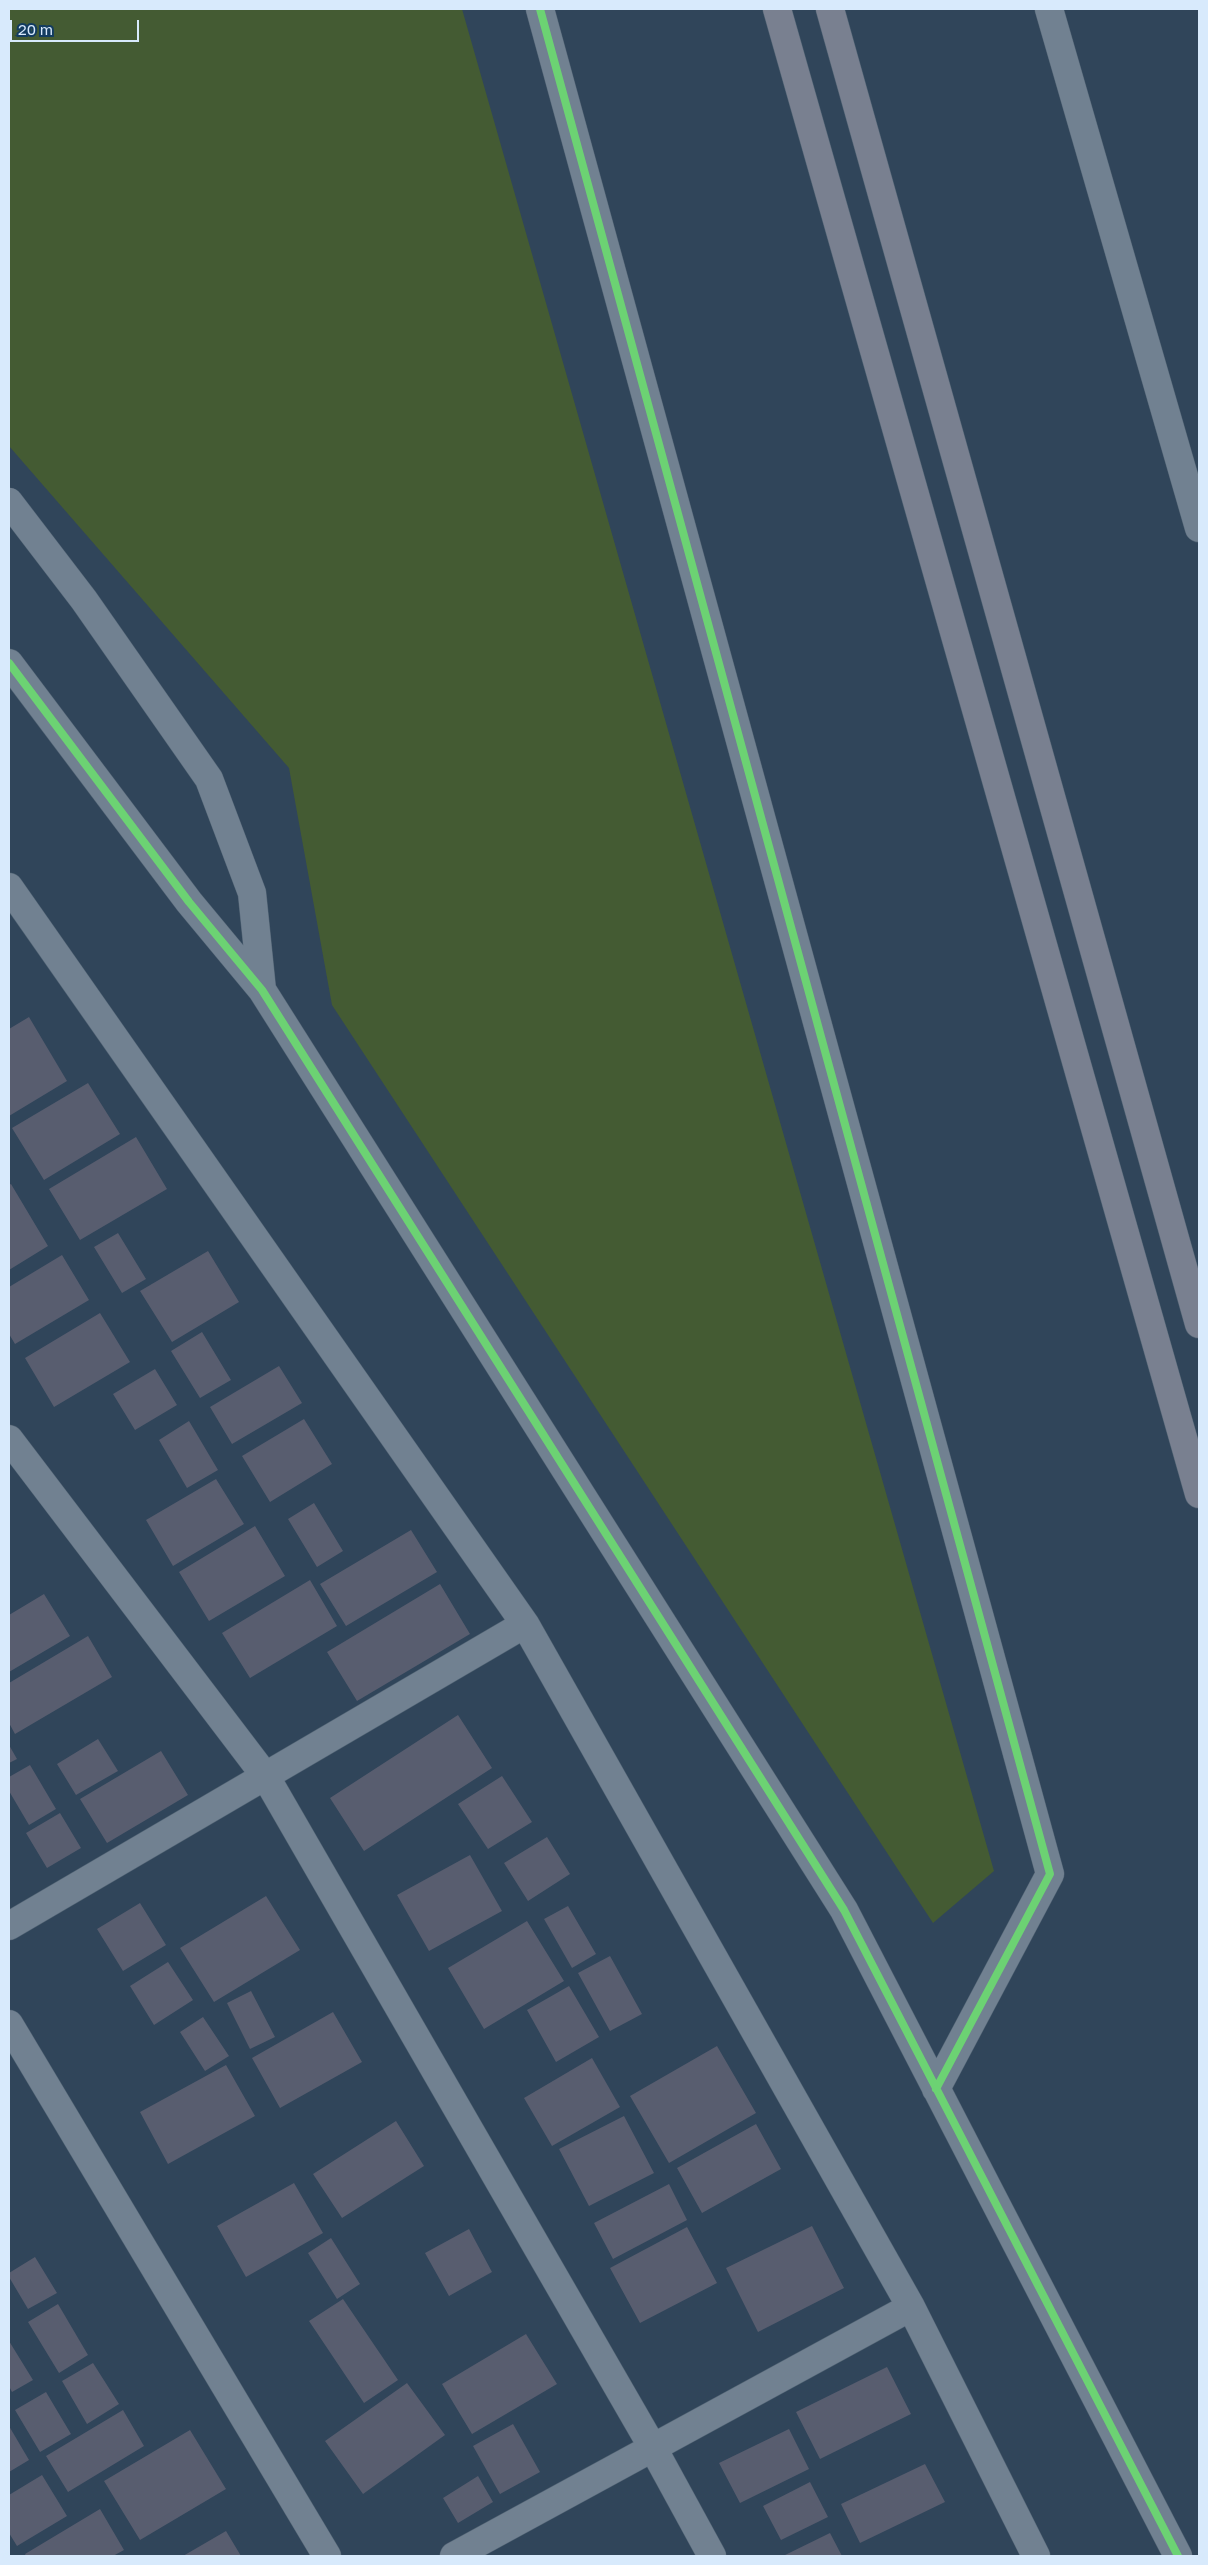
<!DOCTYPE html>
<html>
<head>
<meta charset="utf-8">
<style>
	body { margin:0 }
	#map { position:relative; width:1208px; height:2565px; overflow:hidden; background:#30455a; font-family:"Golos Text",sans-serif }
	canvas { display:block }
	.frame { position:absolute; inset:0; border:10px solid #d8eafc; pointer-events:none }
	.scale { position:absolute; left:10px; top:20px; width:129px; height:22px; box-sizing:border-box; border:2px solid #d8eafc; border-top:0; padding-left:6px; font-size:15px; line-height:18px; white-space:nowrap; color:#d8eafc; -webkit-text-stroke:4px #133c60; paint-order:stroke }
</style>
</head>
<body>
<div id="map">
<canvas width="1208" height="2565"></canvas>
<div class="frame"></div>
<div class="scale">20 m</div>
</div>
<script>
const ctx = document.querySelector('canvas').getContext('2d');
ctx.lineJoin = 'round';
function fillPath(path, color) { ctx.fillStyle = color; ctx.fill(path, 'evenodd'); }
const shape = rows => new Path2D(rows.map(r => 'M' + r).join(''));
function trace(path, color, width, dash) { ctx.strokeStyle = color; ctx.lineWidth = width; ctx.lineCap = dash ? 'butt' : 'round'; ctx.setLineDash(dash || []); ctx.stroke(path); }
fillPath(shape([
	[9,9,462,9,994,1871,933,1923,332,1005,289,768,9,446]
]), '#445b33');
fillPath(shape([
	[29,1017,67,1081,9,1116,9,1029],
	[88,1083,120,1134,44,1180,12,1128],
	[136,1137,167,1189,80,1240,49,1189],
	[11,1184,48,1246,9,1270,9,1185],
	[118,1233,146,1279,122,1293,94,1247],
	[208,1251,239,1302,172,1342,140,1291],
	[62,1255,89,1300,15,1344,9,1334,9,1287],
	[100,1313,130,1362,54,1407,25,1358],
	[202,1332,231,1380,200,1398,171,1351],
	[279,1366,302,1403,232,1444,210,1407],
	[155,1369,177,1405,135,1430,113,1394],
	[304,1419,332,1464,270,1502,242,1456],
	[189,1421,218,1470,187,1488,159,1440],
	[216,1479,244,1524,173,1566,146,1520],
	[314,1503,343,1551,317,1567,288,1519],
	[255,1526,285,1576,209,1621,179,1572],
	[411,1530,437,1572,346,1626,320,1584],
	[310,1580,337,1626,250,1678,222,1633],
	[440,1584,470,1634,357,1701,327,1652],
	[44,1594,70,1636,9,1672,9,1615],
	[88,1636,112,1677,15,1734,9,1723,9,1683],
	[458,1715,492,1768,364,1851,330,1798],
	[98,1739,118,1771,76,1795,57,1764],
	[9,1745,17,1759,9,1763],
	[161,1751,188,1795,107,1843,80,1799],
	[30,1765,56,1809,29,1825,9,1791,9,1777],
	[502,1776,532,1822,488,1849,458,1804],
	[60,1813,81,1848,47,1868,26,1833],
	[547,1837,570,1874,528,1901,504,1863],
	[470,1855,502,1911,429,1951,397,1895],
	[266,1896,300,1950,214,2002,180,1948],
	[140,1903,166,1945,123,1971,97,1929],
	[568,1906,596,1954,572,1968,544,1919],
	[527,1921,564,1981,484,2029,448,1968],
	[610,1956,642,2014,610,2031,578,1973],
	[168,1962,193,2000,154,2025,130,1986],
	[569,1986,599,2037,556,2062,527,2010],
	[251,1991,275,2037,250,2049,227,2003],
	[333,2012,362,2062,280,2108,252,2058],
	[203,2017,229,2056,205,2071,180,2032],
	[717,2046,756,2113,669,2163,630,2096],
	[592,2058,620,2107,552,2146,524,2098],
	[226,2065,255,2116,168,2164,140,2112],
	[624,2116,654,2173,589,2206,559,2149],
	[396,2121,424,2166,342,2218,313,2174],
	[756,2124,781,2169,702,2213,677,2168],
	[294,2183,323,2233,246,2277,217,2226],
	[669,2184,687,2220,613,2259,594,2223],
	[812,2226,844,2288,758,2332,726,2268],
	[687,2227,717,2283,640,2323,610,2268],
	[469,2229,492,2272,449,2296,425,2253],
	[331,2238,360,2284,337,2299,308,2253],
	[35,2257,57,2293,28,2309,9,2277,9,2273],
	[343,2299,398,2380,364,2403,309,2321],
	[58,2304,88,2355,59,2373,28,2322],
	[526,2334,557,2384,472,2434,442,2384],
	[9,2341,33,2380,12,2392,9,2386],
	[93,2363,119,2404,87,2424,62,2381],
	[887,2367,911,2414,820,2459,796,2412],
	[407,2383,445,2435,363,2494,325,2441],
	[46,2392,71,2434,40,2452,15,2410],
	[123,2410,144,2446,68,2492,46,2456],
	[513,2424,540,2472,500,2494,473,2446],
	[9,2426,29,2460,9,2472],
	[789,2429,809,2469,740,2503,719,2463],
	[190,2430,226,2489,140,2540,104,2481],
	[925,2464,945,2502,860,2543,841,2504],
	[42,2475,67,2516,17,2546,9,2533,9,2495],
	[478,2476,493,2502,458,2523,443,2498],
	[810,2482,828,2517,781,2540,763,2506],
	[100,2509,124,2550,113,2556,26,2556,25,2554],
	[226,2531,241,2556,183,2556],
	[830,2533,842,2556,783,2556]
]), '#585d6f');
const minor = shape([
	[540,9,1050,1874,936,2089],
	[1049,9,1199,528],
	[9,502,84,600,209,779,252,893,262,990],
	[9,663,189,902,262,990,844,1910,1178,2556],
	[9,887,525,1624,911,2307,1036,2556],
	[9,1439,266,1777,653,2448,712,2556],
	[9,1926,525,1624],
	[9,2024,327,2556],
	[454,2556,911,2307]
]);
const major = shape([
	[777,9,1199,1494],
	[830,9,1199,1324]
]);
trace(minor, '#4f6172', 29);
trace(major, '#4f6172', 29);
trace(minor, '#718191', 28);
trace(major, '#798090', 28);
trace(shape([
	[540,9,1050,1874,936,2089],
	[9,663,189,902,262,990,844,1910,1178,2556]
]), '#6cd273', 8);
</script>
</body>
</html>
